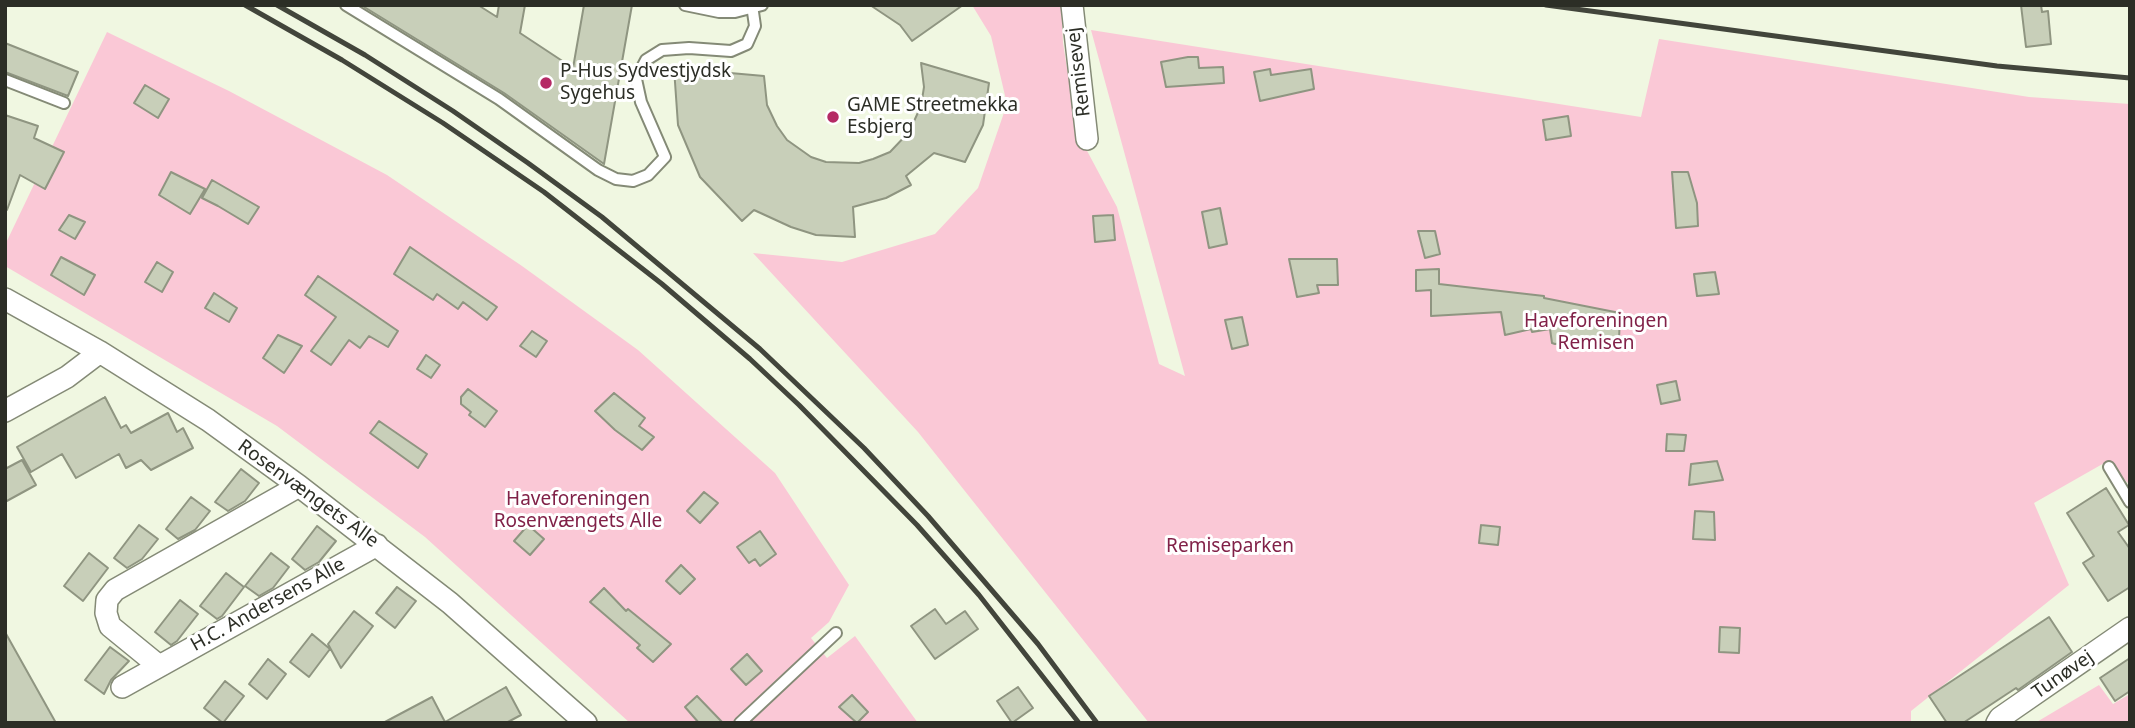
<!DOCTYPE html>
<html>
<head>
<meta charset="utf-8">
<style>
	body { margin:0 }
	#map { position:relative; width:2135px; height:728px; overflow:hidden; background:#f0f7e1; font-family:"Noto Sans",sans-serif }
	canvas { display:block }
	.frame { position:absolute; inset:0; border:7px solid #2c2e26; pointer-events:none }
</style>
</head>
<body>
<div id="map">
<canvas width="2135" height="728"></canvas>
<div class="frame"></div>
</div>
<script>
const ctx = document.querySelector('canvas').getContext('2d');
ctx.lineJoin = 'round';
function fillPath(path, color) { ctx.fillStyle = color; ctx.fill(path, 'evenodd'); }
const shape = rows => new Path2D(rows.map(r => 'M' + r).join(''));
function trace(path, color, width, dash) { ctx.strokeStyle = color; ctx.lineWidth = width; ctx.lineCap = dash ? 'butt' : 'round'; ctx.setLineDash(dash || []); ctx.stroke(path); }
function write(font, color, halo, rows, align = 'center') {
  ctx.font = font + ' "Noto Sans",sans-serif'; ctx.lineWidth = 6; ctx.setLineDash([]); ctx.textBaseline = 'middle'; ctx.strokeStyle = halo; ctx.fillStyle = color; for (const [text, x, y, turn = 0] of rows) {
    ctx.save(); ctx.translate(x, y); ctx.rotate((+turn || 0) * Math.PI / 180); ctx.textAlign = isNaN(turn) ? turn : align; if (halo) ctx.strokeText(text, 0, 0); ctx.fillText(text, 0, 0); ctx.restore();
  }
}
fillPath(shape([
	[972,5,1061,5,1063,43,1077,132,1117,207,1159,364,1185,376,1091,30,1641,117,1659,39,2029,97,2130,104,2130,485,2106,462,2034,503,2069,585,1911,711,1911,723,1149,723,918,432,753,253,842,262,935,234,978,188,1007,104,991,36],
	[107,32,229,91,387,175,522,266,638,350,775,473,849,585,829,622,811,638,827,658,855,636,918,723,630,723,425,537,277,426,5,266,5,245],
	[2099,685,2113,704,2130,694,2130,723,2035,723]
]), '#fac8d6');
const building = shape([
	[361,5,478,5,497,17,499,5,525,5,520,33,573,68,584,5,632,5,604,164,504,93,361,5],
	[870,5,963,5,912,41,900,25,870,5],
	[2021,5,2041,5,2042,12,2048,11,2051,44,2026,47,2021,5],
	[5,43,78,72,68,96,5,72,5,43],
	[1188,57,1198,57,1199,68,1223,67,1224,83,1166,87,1161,62,1188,57],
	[921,63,989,83,983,125,965,162,934,153,906,176,911,185,886,198,853,207,855,237,816,235,791,227,754,210,742,221,700,177,678,125,674,68,764,76,767,105,777,126,787,140,811,157,826,162,859,163,873,159,890,152,909,132,921,106,924,87,921,63],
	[1270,69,1271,75,1311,69,1314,89,1260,101,1254,72,1270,69],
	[145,85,169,99,158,118,134,103,145,85],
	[5,115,38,126,34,138,64,152,45,189,20,175,7,210,5,210,5,115],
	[1568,116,1571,136,1546,140,1543,120,1568,116],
	[171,172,205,189,190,214,159,195,171,172],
	[1672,172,1688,172,1697,203,1698,226,1676,228,1672,172],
	[212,180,259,207,248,224,218,206,202,198,212,180],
	[1220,208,1227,244,1209,248,1202,212,1220,208],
	[69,215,85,222,75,239,59,230,69,215],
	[1113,215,1115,240,1095,242,1093,216,1113,215],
	[1418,231,1435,231,1440,254,1425,258,1418,231],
	[410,247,497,307,487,320,463,302,458,309,437,294,433,300,394,274,410,247],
	[61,257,95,275,84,295,51,275,61,257],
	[1289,259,1337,259,1338,285,1317,285,1319,293,1297,297,1289,259],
	[157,262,173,272,162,292,145,282,157,262],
	[1439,269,1439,284,1544,296,1544,298,1620,313,1619,341,1588,342,1588,339,1555,344,1552,343,1550,329,1532,332,1531,329,1505,335,1501,312,1431,316,1431,290,1416,291,1416,270,1439,269],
	[1715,272,1719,294,1697,296,1694,274,1715,272],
	[318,276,398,331,388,347,369,336,360,348,349,340,331,365,311,351,336,317,305,295,318,276],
	[214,293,237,308,229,322,205,308,214,293],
	[1242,317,1248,345,1232,349,1225,320,1242,317],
	[532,331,547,341,536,357,520,346,532,331],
	[278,335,302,346,284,373,263,358,278,335],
	[426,355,440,365,431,378,417,369,426,355],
	[1676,381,1680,400,1661,404,1657,385,1676,381],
	[468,389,497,411,485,427,469,415,471,412,461,404,461,397,468,389],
	[614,393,645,418,639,426,654,437,642,450,615,430,595,411,614,393],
	[105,397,121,428,126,425,131,433,168,413,177,432,183,428,193,448,151,470,141,460,126,468,119,454,76,478,62,454,31,472,17,447,105,397],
	[379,421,427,454,418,468,370,433,379,421],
	[1667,434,1686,435,1684,451,1666,451,1667,434],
	[22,460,36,485,5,502,5,469,22,460],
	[1717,461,1723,480,1689,485,1691,464,1717,461],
	[241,469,259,483,245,501,228,511,215,502,241,469],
	[2106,488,2129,525,2118,532,2130,549,2130,587,2108,601,2083,563,2094,556,2067,513,2106,488],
	[704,492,718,503,700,523,687,511,704,492],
	[191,497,210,511,195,530,178,539,166,529,191,497],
	[1695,511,1714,512,1715,540,1693,539,1695,511],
	[139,525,158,539,142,559,127,568,114,558,139,525],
	[528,525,544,539,530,555,514,541,528,525],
	[1481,525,1500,527,1498,545,1479,543,1481,525],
	[317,526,336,541,319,562,305,570,292,559,317,526],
	[760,531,776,554,760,566,755,559,749,563,737,547,760,531],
	[89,553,108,568,83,601,64,586,89,553],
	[271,553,289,567,273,588,259,596,245,586,271,553],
	[681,565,695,579,680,594,666,581,681,565],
	[226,573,244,587,222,616,217,619,200,606,226,573],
	[397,587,416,601,395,628,376,613,397,587],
	[604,588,626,611,628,609,671,644,653,662,637,648,640,645,590,602,604,588],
	[180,600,198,614,177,641,171,645,155,632,180,600],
	[935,609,946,624,965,611,978,629,935,659,911,626,935,609],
	[354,611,373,626,341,668,328,644,354,611],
	[2049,617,2072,652,2018,690,2016,688,1963,723,1947,723,1929,696,2049,617],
	[1720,627,1740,628,1739,653,1719,652,1720,627],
	[5,632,56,723,5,723,5,632],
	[312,634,330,649,309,677,290,662,312,634],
	[110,647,129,661,111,680,104,694,85,680,110,647],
	[747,654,762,671,746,685,731,669,747,654],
	[2130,658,2130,691,2115,701,2100,678,2130,658],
	[268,659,286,674,267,699,249,684,268,659],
	[225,681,244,696,223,723,204,708,225,681],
	[506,687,521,715,506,723,383,723,432,697,445,722,506,687],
	[1018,687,1033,708,1012,723,997,701,1018,687],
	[852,695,868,712,857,723,839,707,852,695],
	[697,696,723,723,699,723,685,707,697,696]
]);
fillPath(building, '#c8cfb9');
trace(building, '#8f9581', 2);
const lane = shape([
	[346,5,499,99,598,170,616,179,633,181,648,175,665,157,641,102,636,79,646,60,662,50,689,48,731,51,747,44,755,26,752,5],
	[685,5,719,12,735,12,762,5],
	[5,80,64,103],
	[2109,467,2130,502],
	[740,723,836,633]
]);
const street = shape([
	[1072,5,1087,139],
	[5,299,100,352,208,420,299,486,450,603,586,723],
	[5,411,67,377,100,352],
	[159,666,110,626,106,613,107,600,115,590,299,486],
	[122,687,377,545],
	[1997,723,2000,718,2130,628]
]);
trace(lane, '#848a76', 14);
trace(street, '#848a76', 24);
trace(lane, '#fff', 10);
trace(street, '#fff', 21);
trace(shape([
	[245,5,342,60,443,123,544,192,662,284,750,359,799,405,917,525,979,595,1079,723],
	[277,5,365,55,453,111,528,163,602,217,760,349,864,448,928,516,1038,644,1097,723],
	[1546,5,1997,66,2130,78]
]), '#42453b', 5);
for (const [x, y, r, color] of [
	[546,83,7,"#b52a65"],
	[833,117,7,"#b52a65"]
]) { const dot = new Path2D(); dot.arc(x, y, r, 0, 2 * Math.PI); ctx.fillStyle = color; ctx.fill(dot); trace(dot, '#fff', 2.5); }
write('19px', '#2c2e26', '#fff', [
	["P-Hus Sydvestjydsk",560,72],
	["Sygehus",560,94],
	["GAME Streetmekka",847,106],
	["Esbjerg",847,128]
], 'left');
write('19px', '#2c2e26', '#fff', [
	["Remisevej",1079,72,-97],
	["Rosenvængets Alle",308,494,36],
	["H.C. Andersens Alle",268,605,-29],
	["Tunøvej",2063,675,-35]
]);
write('19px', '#812148', '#fff', [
	["Haveforeningen",1596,322],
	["Remisen",1596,344],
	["Haveforeningen",578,500],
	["Rosenvængets Alle",578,522],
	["Remiseparken",1230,547]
]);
</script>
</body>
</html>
